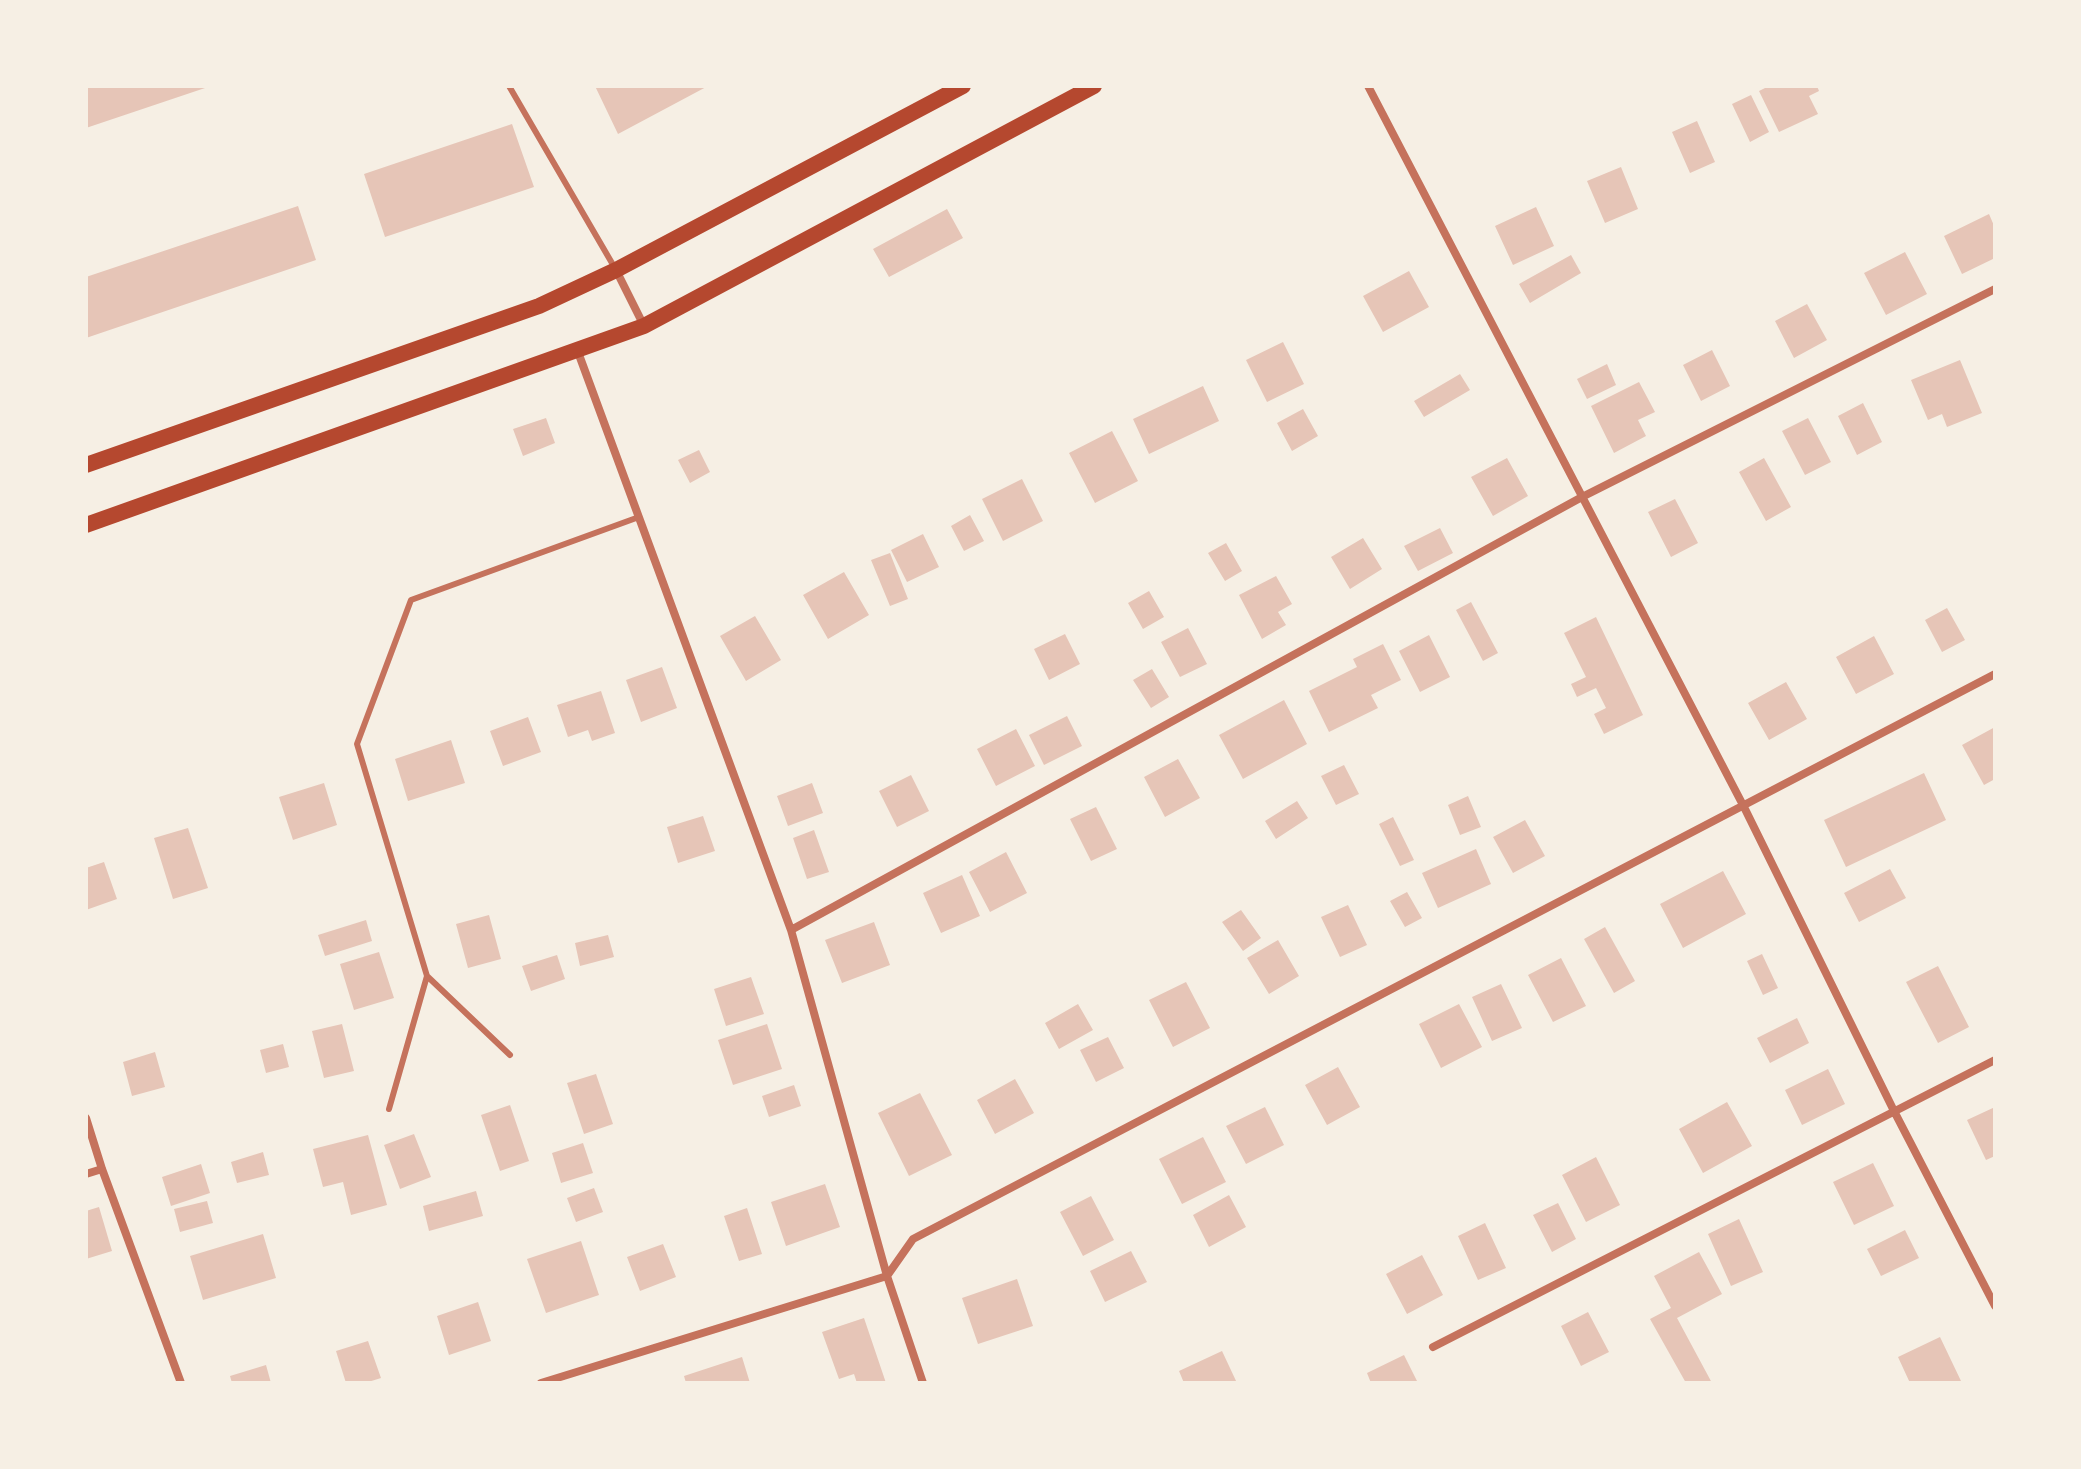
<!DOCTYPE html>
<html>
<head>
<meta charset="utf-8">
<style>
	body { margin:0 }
	#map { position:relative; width:2081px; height:1469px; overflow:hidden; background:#f6efe4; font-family:"Exo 2",sans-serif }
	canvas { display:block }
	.frame { position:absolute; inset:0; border:88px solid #f6efe4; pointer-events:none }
</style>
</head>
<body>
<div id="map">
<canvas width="2081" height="1469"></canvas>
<div class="frame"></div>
</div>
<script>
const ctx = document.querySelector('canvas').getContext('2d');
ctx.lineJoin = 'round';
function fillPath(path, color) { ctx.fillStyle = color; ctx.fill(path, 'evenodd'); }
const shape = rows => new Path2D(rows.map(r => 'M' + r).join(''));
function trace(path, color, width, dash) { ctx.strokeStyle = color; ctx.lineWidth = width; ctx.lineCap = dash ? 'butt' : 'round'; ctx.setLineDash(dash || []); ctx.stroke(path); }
fillPath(shape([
	[86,86,208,86,208,87,86,128],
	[595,86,708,86,618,134],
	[1769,86,1817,86,1819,91,1809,96,1818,114,1779,132,1759,91],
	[1751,95,1769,132,1750,142,1732,104],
	[1697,121,1715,162,1690,173,1672,132],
	[512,124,534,187,385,237,364,174],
	[1621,167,1638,209,1605,223,1587,181],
	[298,206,316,260,86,338,86,277],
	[1536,207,1554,246,1513,265,1495,226],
	[947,209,963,238,889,277,873,249],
	[1989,214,1995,228,1995,258,1962,274,1944,236],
	[1905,252,1927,294,1886,315,1864,273],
	[1571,255,1581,273,1530,303,1519,284],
	[1409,271,1429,307,1383,332,1363,296],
	[1807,304,1827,340,1794,358,1775,321],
	[1283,342,1304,384,1267,402,1246,360],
	[1712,350,1730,386,1701,401,1683,365],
	[1960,360,1982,413,1947,427,1942,414,1928,420,1911,380],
	[1607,364,1616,385,1587,399,1577,379],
	[1460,374,1470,390,1424,417,1414,401],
	[1639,382,1655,412,1638,420,1646,436,1614,453,1591,406],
	[1203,386,1219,421,1149,454,1133,419],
	[1863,403,1882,442,1857,455,1838,416],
	[1303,409,1318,436,1292,451,1277,423],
	[546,418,555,443,523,456,513,429],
	[1808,418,1831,462,1805,475,1782,431],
	[1112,431,1138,481,1095,503,1069,453],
	[699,450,710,472,690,483,678,460],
	[1507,458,1528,496,1493,516,1471,477],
	[1764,458,1791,507,1766,521,1739,472],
	[1022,479,1043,521,1003,541,982,499],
	[1675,499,1698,543,1671,557,1648,512],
	[970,515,984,541,964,551,951,526],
	[1440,528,1453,553,1418,571,1404,546],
	[923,534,939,567,907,582,891,550],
	[1363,538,1382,569,1350,589,1331,557],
	[1226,543,1242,571,1225,581,1208,553],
	[890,553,908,599,890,606,871,560],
	[844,572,869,615,828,639,803,595],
	[1276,576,1292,604,1278,612,1286,625,1262,639,1239,595],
	[1149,591,1164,617,1143,629,1128,603],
	[1471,602,1498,653,1483,661,1456,610],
	[1947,608,1965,640,1942,652,1925,620],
	[755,616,781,660,746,681,720,636],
	[1596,617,1643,715,1604,734,1594,714,1606,708,1596,688,1577,697,1571,684,1586,677,1564,633],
	[1188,628,1207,664,1180,677,1161,642],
	[1065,634,1080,664,1049,680,1034,649],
	[1429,635,1450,677,1420,692,1399,651],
	[1874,636,1894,674,1856,694,1836,657],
	[1383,644,1401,680,1371,695,1378,708,1329,732,1309,691,1357,667,1353,659],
	[662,667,677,708,641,722,626,680],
	[1152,669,1169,697,1151,708,1133,680],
	[1786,682,1807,719,1769,740,1748,703],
	[601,691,615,733,592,741,588,730,568,737,557,705],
	[1284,700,1307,744,1243,779,1219,735],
	[1067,716,1082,746,1044,765,1029,735],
	[528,717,541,752,503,766,490,731],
	[1995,727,1995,779,1984,785,1962,745],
	[1016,729,1035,766,996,786,977,749],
	[451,740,465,783,408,801,395,759],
	[1178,759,1200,798,1165,817,1144,777],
	[1344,765,1359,794,1336,805,1321,776],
	[1924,773,1946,820,1846,867,1824,820],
	[911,775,929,811,897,827,879,791],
	[324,783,337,825,293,840,279,797],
	[812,783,823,813,788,826,777,796],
	[1468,796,1481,827,1460,835,1448,805],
	[1297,801,1308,818,1276,839,1265,821],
	[1096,807,1117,849,1091,861,1070,819],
	[703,816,715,851,678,863,667,827],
	[1393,817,1414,860,1400,866,1379,824],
	[1525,820,1545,856,1513,873,1493,837],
	[188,828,208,888,173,899,154,838],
	[814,830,829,872,807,879,793,838],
	[1476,849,1491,884,1438,908,1422,873],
	[1006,852,1027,893,990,912,969,872],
	[104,862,117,899,86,910,86,868],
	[1890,869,1906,898,1859,922,1844,893],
	[1723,871,1746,914,1683,948,1660,904],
	[962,875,980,916,941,933,923,893],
	[1407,892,1422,918,1405,927,1390,901],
	[1348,905,1367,945,1340,957,1321,917],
	[1241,910,1261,938,1243,951,1222,922],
	[489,915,501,959,468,968,456,924],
	[366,920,372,941,325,956,318,935],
	[874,922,890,965,842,983,825,940],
	[1605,927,1635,981,1614,993,1584,939],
	[608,935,614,957,580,966,575,943],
	[1278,940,1299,976,1269,994,1247,958],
	[379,952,394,998,354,1010,340,964],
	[1762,954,1778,988,1763,995,1747,961],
	[557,955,565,979,531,991,522,966],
	[1561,958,1586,1006,1553,1022,1528,975],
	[1938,966,1969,1027,1938,1043,1906,982],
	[751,977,764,1014,726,1026,714,989],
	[1186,982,1210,1028,1173,1047,1149,1000],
	[1501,984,1522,1028,1492,1041,1472,997],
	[1078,1004,1093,1030,1059,1049,1045,1023],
	[1459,1004,1482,1047,1441,1068,1419,1024],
	[1797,1018,1809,1043,1770,1063,1757,1038],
	[342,1024,354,1071,324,1078,312,1031],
	[767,1024,782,1069,733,1085,718,1040],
	[1108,1037,1124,1068,1096,1082,1080,1050],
	[283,1044,289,1067,266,1073,260,1050],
	[155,1052,165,1087,132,1096,123,1062],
	[1338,1067,1360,1107,1327,1125,1305,1085],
	[1828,1069,1845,1104,1802,1125,1785,1090],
	[596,1074,613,1124,584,1134,567,1083],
	[1015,1079,1034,1113,995,1134,977,1100],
	[794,1085,801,1106,769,1117,762,1096],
	[920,1093,952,1155,909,1176,878,1113],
	[1727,1102,1752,1146,1703,1173,1679,1129],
	[510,1105,529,1161,500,1171,481,1115],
	[1265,1107,1284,1145,1246,1164,1226,1126],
	[1995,1107,1995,1156,1986,1160,1967,1120],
	[414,1134,431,1177,400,1189,384,1145],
	[368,1135,387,1205,351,1215,343,1182,323,1187,313,1149],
	[1203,1137,1226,1182,1182,1204,1159,1159],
	[583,1143,593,1173,561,1183,552,1153],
	[263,1152,269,1175,237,1183,231,1162],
	[1596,1157,1620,1205,1586,1222,1562,1175],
	[1873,1163,1894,1206,1854,1225,1833,1182],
	[201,1164,210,1193,171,1206,162,1177],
	[825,1184,840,1227,786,1246,771,1202],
	[594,1188,603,1212,576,1222,567,1198],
	[476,1191,483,1216,429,1231,423,1206],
	[1229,1195,1246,1227,1209,1247,1193,1215],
	[1091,1196,1114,1240,1083,1256,1060,1212],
	[207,1201,213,1223,180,1232,174,1209],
	[1558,1203,1576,1239,1552,1252,1533,1215],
	[99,1207,112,1251,86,1259,86,1211],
	[747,1208,762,1254,739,1261,724,1216],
	[1739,1219,1763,1272,1731,1286,1708,1234],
	[1485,1223,1506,1268,1478,1280,1458,1236],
	[1905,1230,1919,1258,1881,1276,1867,1249],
	[263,1234,276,1278,203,1300,190,1256],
	[581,1241,599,1295,546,1313,527,1259],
	[663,1244,676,1277,640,1291,627,1257],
	[1131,1251,1147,1282,1105,1302,1090,1271],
	[1699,1252,1722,1294,1677,1318,1712,1383,1686,1383,1650,1319,1671,1308,1654,1276],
	[1422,1255,1443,1295,1407,1314,1386,1274],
	[1017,1279,1033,1326,978,1344,962,1298],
	[478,1302,491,1341,449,1355,437,1316],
	[1588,1312,1609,1352,1581,1366,1561,1326],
	[864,1318,886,1383,857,1383,854,1374,839,1379,822,1332],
	[1940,1337,1961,1381,1910,1383,1898,1357],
	[368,1341,381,1378,365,1383,346,1383,336,1351],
	[1222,1351,1237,1383,1184,1383,1179,1371],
	[1404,1355,1418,1383,1371,1383,1367,1373],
	[742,1357,750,1383,686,1383,684,1376],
	[266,1365,271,1383,232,1383,230,1376]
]), '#e6c5b7');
trace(shape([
	[509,86,616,270],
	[427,976,510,1055],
	[389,1109,427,976,357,744,411,600,639,517]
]), '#c5725c', 6);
trace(shape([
	[1368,86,1744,807,1894,1111,1995,1306],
	[616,270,644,326],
	[578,352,791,930,887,1276,923,1383],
	[791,930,1582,497,1995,289],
	[86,1118,102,1169,181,1383],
	[86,1174,102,1169],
	[1433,1347,1995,1060],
	[541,1383,887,1276,913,1239,1995,674]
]), '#c5725c', 8);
trace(shape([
	[86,465,539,306,616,270,963,86],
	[86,525,644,326,1094,86]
]), '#b5482f', 16);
</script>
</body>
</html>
